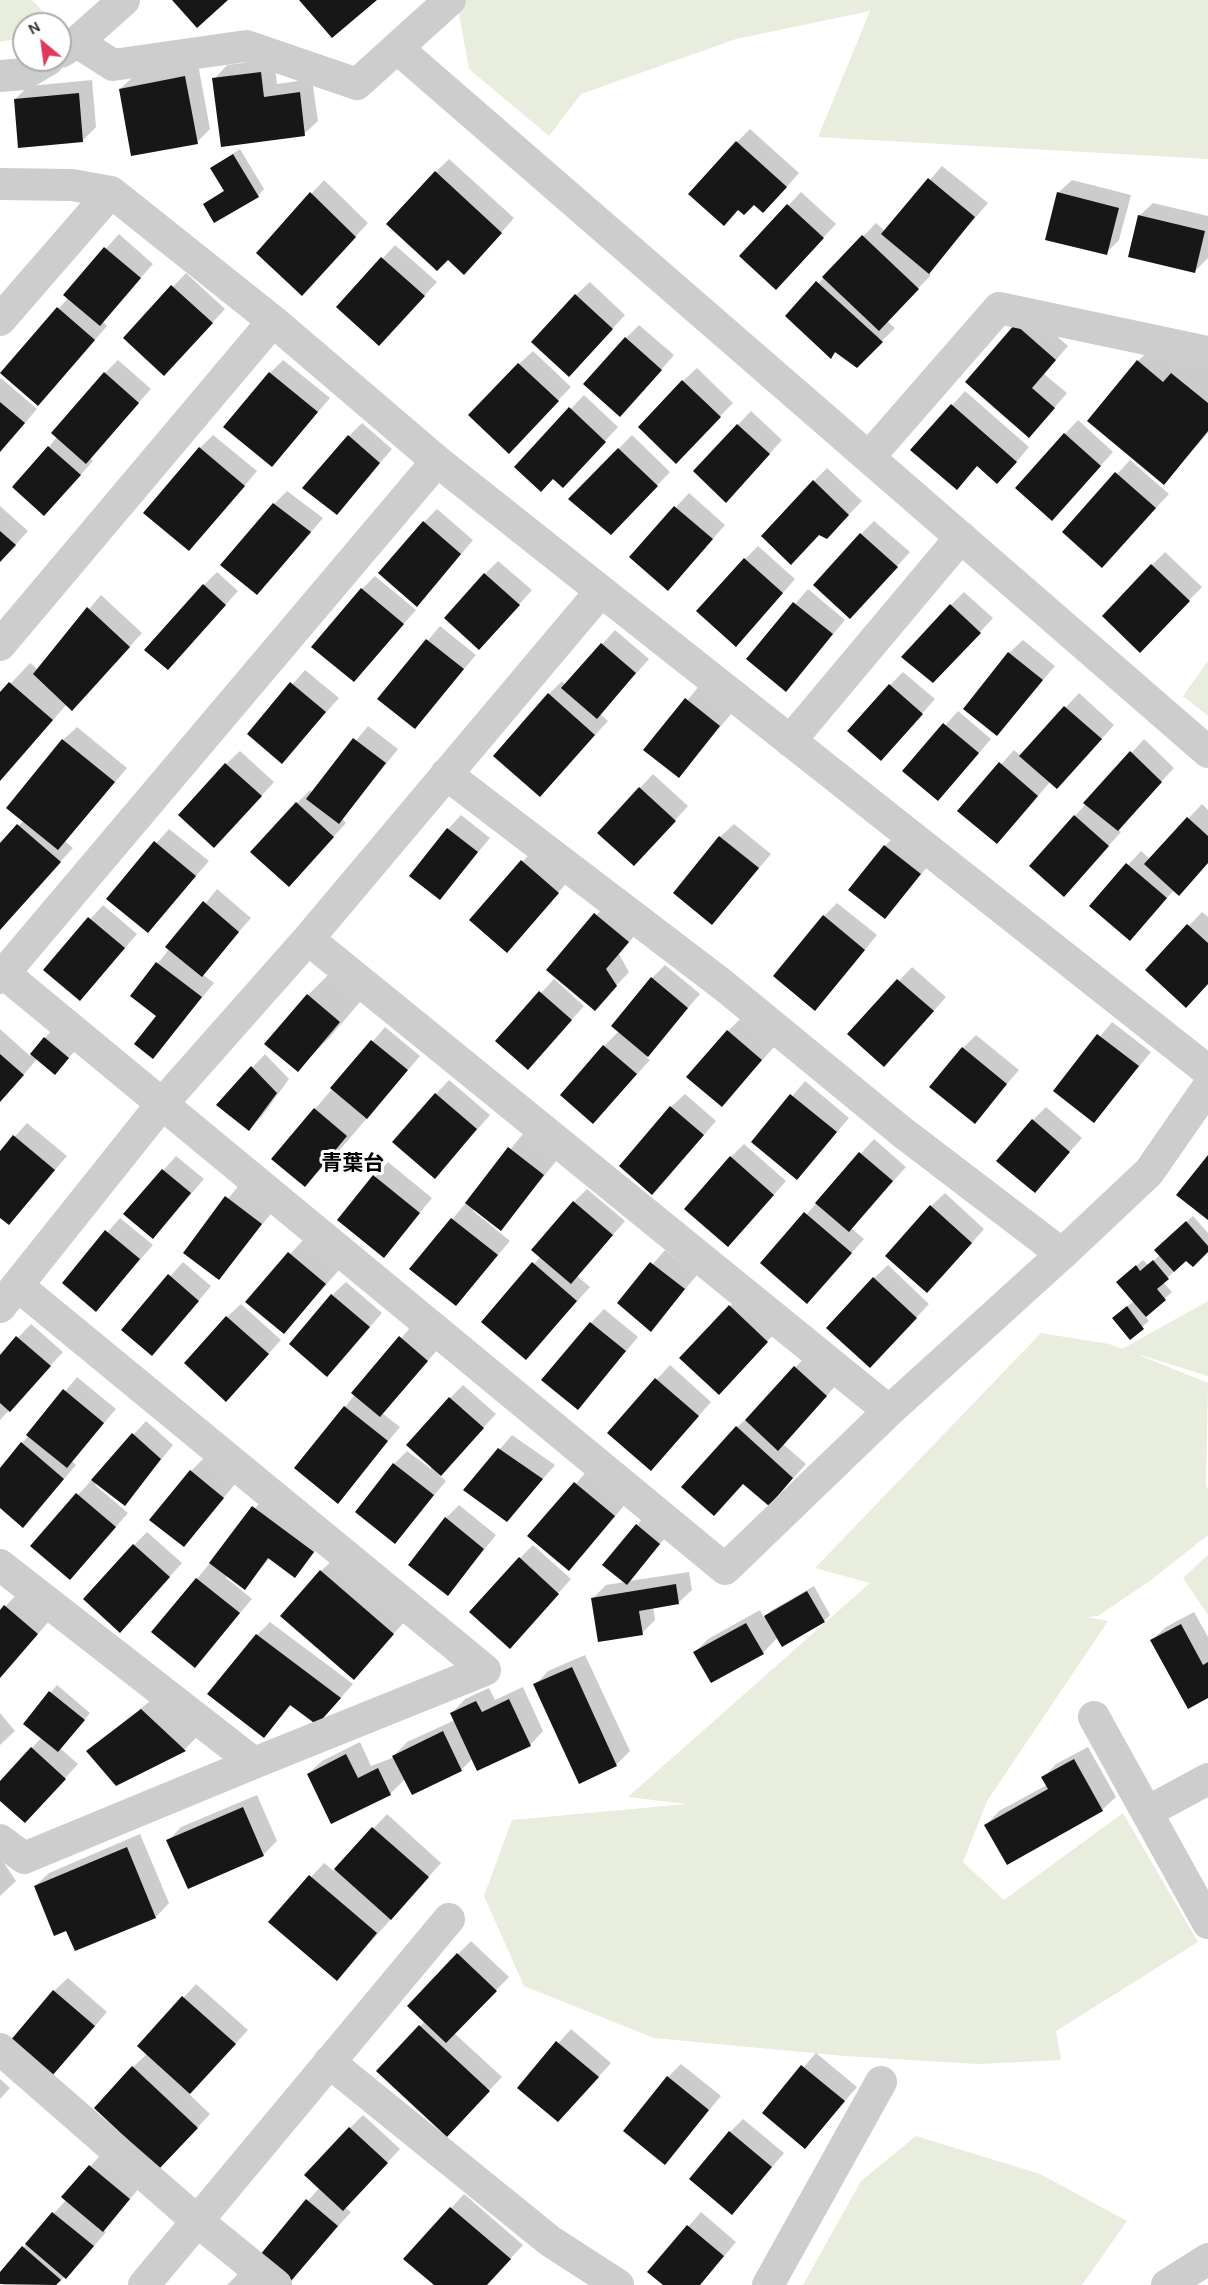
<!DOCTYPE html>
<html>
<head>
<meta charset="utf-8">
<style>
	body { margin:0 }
	#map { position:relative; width:1208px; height:2285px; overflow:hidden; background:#fff; font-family:Karla,sans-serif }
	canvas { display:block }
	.north { position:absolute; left:12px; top:12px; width:60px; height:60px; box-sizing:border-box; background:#fff; border:2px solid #acacac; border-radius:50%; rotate:331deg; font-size:16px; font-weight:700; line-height:24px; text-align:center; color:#303030 }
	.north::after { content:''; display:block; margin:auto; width:21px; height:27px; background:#e23759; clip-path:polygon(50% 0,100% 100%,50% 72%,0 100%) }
</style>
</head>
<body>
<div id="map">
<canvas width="1208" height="2285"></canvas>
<div class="north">N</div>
</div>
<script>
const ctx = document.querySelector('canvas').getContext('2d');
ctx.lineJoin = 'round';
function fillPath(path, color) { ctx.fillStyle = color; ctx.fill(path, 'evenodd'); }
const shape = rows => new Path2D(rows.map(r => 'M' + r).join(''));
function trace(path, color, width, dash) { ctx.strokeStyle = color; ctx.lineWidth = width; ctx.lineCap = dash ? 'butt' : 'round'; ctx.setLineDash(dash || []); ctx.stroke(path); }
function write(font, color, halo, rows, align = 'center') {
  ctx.font = font + ' Karla,"Noto Sans JP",sans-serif'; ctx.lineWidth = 6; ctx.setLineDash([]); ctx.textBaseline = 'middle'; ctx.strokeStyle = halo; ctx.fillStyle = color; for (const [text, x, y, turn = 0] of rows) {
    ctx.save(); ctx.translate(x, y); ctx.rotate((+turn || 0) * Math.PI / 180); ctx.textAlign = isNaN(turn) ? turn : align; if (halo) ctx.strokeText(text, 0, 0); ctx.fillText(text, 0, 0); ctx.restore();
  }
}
fillPath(shape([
	[0,0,32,0,49,18,45,24,24,24,24,37,0,42],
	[461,0,1208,0,1208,159,818,137,870,11,736,39,581,94,549,136,469,69,457,3],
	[1208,661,1208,716,1183,696],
	[1208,1301,1208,1376,1134,1353,1208,1383,1206,1485,1208,1490,1208,1535,1151,1580,1098,1616,1087,1617,1108,1621,987,1801,963,1862,1004,1900,1123,1813,1198,1942,1056,2031,1061,2060,978,2064,844,2056,654,2038,524,1986,484,1896,512,1820,687,1804,628,1797,870,1583,815,1568,1041,1333,1109,1344,1122,1349],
	[1208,1555,1208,1615,1183,1578],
	[916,2136,1040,2174,1127,2221,1082,2285,803,2285,861,2181]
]), '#e8edde');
fillPath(shape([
	[274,59,277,84,312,79,318,121,304,134,214,79,227,65],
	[198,64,210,129,197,142,120,89,134,76],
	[92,80,96,127,83,140,15,99,29,86],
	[750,129,799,173,777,198,737,142],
	[240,149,264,189,258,196,205,204,225,190,212,168],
	[449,159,514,218,477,260,436,172],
	[942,166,988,203,928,272,931,275,887,321,895,328,857,366,837,351,831,357,787,316,876,223,885,231],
	[324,180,368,223,315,281,258,252],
	[1072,180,1131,195,1119,240,1106,253,1058,193],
	[801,192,836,224,789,274,741,256],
	[1153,203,1208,216,1208,258,1194,272,1139,216],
	[119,234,153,264,102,321,107,326,51,391,2,373,69,297,65,295],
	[395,245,437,282,392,331,338,307],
	[186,273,225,309,177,361,125,338],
	[590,282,625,315,583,361,576,295],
	[1029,312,1068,346,1044,374,1067,393,1042,422,967,382],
	[639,325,674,355,633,402,626,338],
	[1158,342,1183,363,1191,355,1208,368,1208,433,1163,483,1138,361],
	[533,351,571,387,522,438,519,364],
	[118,360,151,389,89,458,93,461,57,501,49,447,105,373],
	[283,360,330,398,272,465,270,373],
	[697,368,733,403,689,448,683,381],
	[1,378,37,409,0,452,0,379],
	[965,391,1029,447,1011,468,978,465,970,474,912,450],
	[584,395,618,427,576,472,553,477,516,467],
	[751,411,782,440,739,488,695,471],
	[1078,420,1113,452,1065,505,1065,434],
	[362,423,392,449,337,513,349,436],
	[213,435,257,471,202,536,200,448],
	[632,435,670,472,611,533,570,499],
	[1130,460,1169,494,1102,566,1064,532],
	[827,468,862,501,827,537,820,533,814,481],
	[287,491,323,518,270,580,274,504],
	[689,493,725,525,681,575,631,556],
	[0,506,28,531,0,562],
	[437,509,473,540,430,591,424,522],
	[874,521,910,552,863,604,861,534],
	[758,546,795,579,749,632,745,559],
	[1165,552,1202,587,1140,650,1152,565],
	[498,561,532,590,492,635,485,574],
	[217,572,238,591,181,655,204,585],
	[375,576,416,610,354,680,362,589],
	[808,589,845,620,786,690,748,659],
	[964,592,993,618,947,668,951,605],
	[101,595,142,633,86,695,67,704,0,781,0,695,30,663,38,670],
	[440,626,476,655,415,727,379,699],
	[615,630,649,659,600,714,608,721,540,795,549,694,562,681,566,685],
	[1023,640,1055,666,997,734,1009,653],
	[305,670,339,698,282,762,249,734],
	[903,672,935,699,894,745,890,685],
	[700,685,733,712,678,776,646,750],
	[1079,693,1114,725,1070,774,1050,782,1010,829,959,811,1014,750,1021,756],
	[958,711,991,739,951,786,905,771],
	[368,726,398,749,342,819,346,823,302,871,297,803,310,790,313,793],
	[77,727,127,768,65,841,73,848,0,927,0,846,24,820,63,740],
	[1144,739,1174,768,1118,829,1121,832,1077,881,1075,816],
	[240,751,274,782,228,833,226,764],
	[653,774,688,806,647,851,599,832],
	[1202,804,1208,810,1208,862,1174,890,1143,925,1091,905,1141,851,1150,859],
	[461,815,490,838,440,898,448,829],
	[734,824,771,854,712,923,720,837],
	[169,829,209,861,148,931,108,898],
	[898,833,933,860,885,917,885,846],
	[536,848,571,878,507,951,523,861],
	[217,889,251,918,202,974,214,983,153,1057,158,1016,132,996],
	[609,901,641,928,619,954,629,972,595,1009,548,970],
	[837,903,877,935,828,995,824,916],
	[103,905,137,934,80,999,45,970],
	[1202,912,1208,917,1208,983,1147,970],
	[341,962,372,988,330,1037,297,1070,266,1044,308,995],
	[665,965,700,994,646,1057,650,1060,606,1108,604,1046,619,1031,652,978],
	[912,967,946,997,897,1052,849,1034],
	[554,979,584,1006,528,1068,497,1041],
	[741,1018,775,1046,722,1105,728,1031],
	[1112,1022,1151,1052,1094,1121,1055,1091],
	[385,1027,420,1056,338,1152,305,1185,315,1109],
	[0,1029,30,1056,51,1031,75,1051,61,1066,38,1058,0,1102],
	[976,1035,1019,1070,974,1122,963,1048],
	[265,1054,289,1079,262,1116,249,1129,218,1105],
	[449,1080,490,1115,448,1163,436,1094],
	[805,1081,849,1118,797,1178,753,1142],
	[685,1094,716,1121,665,1180,671,1107],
	[1046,1107,1082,1138,1035,1191,1033,1120],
	[27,1123,67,1156,9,1223,0,1216,0,1153],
	[523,1134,557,1160,501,1229,475,1209,473,1211,510,1241,456,1304,411,1269],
	[874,1139,906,1167,851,1228,864,1239,820,1288,763,1263],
	[744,1144,786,1181,741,1232,731,1157],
	[176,1156,204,1179,166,1223,125,1214],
	[388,1162,432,1198,384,1256,339,1220],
	[240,1184,274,1210,219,1278,185,1252],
	[587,1189,625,1221,577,1276,590,1287,526,1358,483,1321,541,1256,574,1202],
	[945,1193,984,1229,941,1278,931,1206],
	[1193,1216,1208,1233,1208,1250,1187,1259,1163,1282,1172,1292,1145,1316,1149,1321,1130,1337,1121,1311,1134,1301,1125,1276,1143,1260,1148,1265,1160,1255,1162,1244],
	[120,1218,153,1245,96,1310,64,1282],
	[303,1240,339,1270,284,1332,248,1301],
	[665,1250,697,1275,651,1330,619,1303],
	[183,1262,211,1286,165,1341,123,1329],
	[888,1265,929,1304,883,1353,874,1278],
	[346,1282,382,1313,340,1361,332,1295],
	[743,1293,780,1328,732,1379,730,1306],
	[241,1304,281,1340,239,1386,227,1317],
	[604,1309,638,1337,578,1408,591,1323],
	[31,1324,63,1352,0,1420,0,1357],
	[413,1324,440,1347,382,1413,400,1427,337,1502,345,1407],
	[808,1354,839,1382,783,1444,806,1464,782,1491,737,1427,751,1415],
	[670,1365,711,1402,664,1455,609,1432],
	[77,1377,116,1409,72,1461,76,1465,36,1512,0,1506,0,1470],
	[463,1385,496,1414,439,1475,446,1481,395,1542,394,1464,407,1451,431,1469,450,1398],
	[146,1421,173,1445,125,1504,97,1483,95,1485,128,1513,83,1564,32,1545],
	[512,1435,555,1465,507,1520,465,1490],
	[204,1458,236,1483,184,1545,191,1471],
	[588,1470,627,1502,582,1556,529,1536],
	[267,1494,326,1538,294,1576,270,1558,244,1588,227,1575,226,1578,252,1599,195,1666,153,1632],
	[459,1505,496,1535,448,1594,446,1518],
	[643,1518,666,1537,629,1581,689,1572,692,1590,678,1603,653,1607,655,1620,642,1633,593,1598,606,1585,625,1582,604,1565],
	[147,1532,182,1563,133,1617,134,1545],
	[533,1545,571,1579,523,1633,520,1558],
	[335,1558,406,1620,354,1678,321,1571],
	[814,1586,830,1615,824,1621,778,1637,763,1653,695,1652,708,1639,760,1610,764,1618,772,1610],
	[18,1593,50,1620,0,1678,0,1612],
	[1194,1612,1208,1637,1208,1697,1152,1640,1166,1627],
	[270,1622,353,1684,330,1710,292,1704,263,1736,257,1635],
	[585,1655,630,1751,617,1764,580,1782,535,1685,548,1671],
	[57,1685,90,1713,60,1748,78,1764,38,1808,0,1799,0,1783,42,1737,25,1723],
	[523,1687,543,1731,530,1745,473,1758,461,1770,405,1779,390,1794,308,1774,322,1761,360,1742,371,1766,392,1758,407,1742,455,1720,452,1713,465,1699,489,1688,495,1700],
	[155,1697,198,1736,185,1749,116,1784,88,1751],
	[0,1713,15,1731,0,1745],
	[1088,1747,1116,1797,1102,1810,986,1825,999,1811,1047,1785,1043,1778,1056,1764],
	[257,1795,277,1841,263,1855,168,1841,181,1827],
	[387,1814,441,1863,350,1965,270,1922,324,1863,334,1871],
	[140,1834,169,1903,156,1917,75,1949,67,1929,35,1886,49,1873],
	[0,1857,16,1881,0,1896],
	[471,1941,509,1977,454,2033,502,2077,460,2121,378,2071,425,2021,458,1954],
	[68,1978,107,2012,65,2061,54,1991],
	[196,1984,248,2030,189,2094,210,2114,173,2154,133,2067,147,2054,139,2046],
	[571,2029,611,2063,571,2107,519,2088],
	[816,2053,857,2087,805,2147,764,2113],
	[681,2064,721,2096,665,2163,668,2077],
	[0,2079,10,2088,0,2099],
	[363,2115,400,2149,345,2207,351,2212,291,2279,262,2254,320,2187,350,2128],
	[743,2119,784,2153,732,2213,730,2132],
	[103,2152,142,2185,103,2230,106,2232,79,2264,56,2285,4,2285,0,2282,0,2274,66,2200,63,2197],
	[464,2194,523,2245,486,2285,437,2285,405,2259],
	[701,2212,736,2242,700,2285,665,2285,649,2272],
	[240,2272,256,2285,227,2285]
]), '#0003');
fillPath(shape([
	[172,0,228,0,197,28],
	[299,0,377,0,332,38],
	[261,72,264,97,300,92,305,136,221,147,212,78],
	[185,76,198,144,131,156,119,89],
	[79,93,83,142,18,148,14,99],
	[736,141,787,187,763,213,754,205,744,215,738,210,724,226,688,194],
	[233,154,259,197,214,223,203,204,224,191,210,168],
	[435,171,502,233,464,275,448,260,437,271,386,224],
	[928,178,975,217,929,274,881,234],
	[310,192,356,237,302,296,256,253],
	[1057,192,1119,208,1107,255,1045,240],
	[787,204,824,238,776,290,739,256],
	[1138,215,1205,231,1195,273,1128,257],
	[862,235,919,289,879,331,822,277],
	[104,247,141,278,100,326,63,295],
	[381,257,425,296,379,346,336,307],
	[816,281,883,342,857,368,835,352,831,359,785,316],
	[171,285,213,323,164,376,123,338],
	[575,294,613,329,569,377,531,342],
	[57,307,95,340,38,406,0,373],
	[1015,324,1056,360,1032,388,1055,408,1029,438,965,382],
	[625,337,662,370,620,417,583,384],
	[1137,360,1163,382,1171,373,1208,403,1208,431,1164,485,1087,421],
	[518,363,559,401,509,454,468,415],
	[104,372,139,403,86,464,51,433],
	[269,372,318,412,272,467,223,427],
	[682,380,721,417,676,464,638,427],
	[0,402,25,423,0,452],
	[951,404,1017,462,997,484,977,466,957,490,910,450],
	[569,407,606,442,563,488,553,479,541,492,514,467],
	[737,424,770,454,726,503,693,471],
	[1064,433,1101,466,1052,521,1015,488],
	[348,435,380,463,337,515,302,488],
	[48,446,81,475,44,516,12,487],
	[199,447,245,486,189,551,143,513],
	[618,448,658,486,611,535,568,499],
	[1115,472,1156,508,1102,568,1062,532],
	[813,480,849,515,827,539,819,535,791,565,761,536],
	[273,503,311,532,257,595,220,565],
	[674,506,713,539,668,591,629,557],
	[423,521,461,554,417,607,378,573],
	[0,531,16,545,0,562],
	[860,533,898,567,850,619,813,585],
	[744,558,783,593,736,647,696,611],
	[1151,564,1190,601,1140,653,1102,616],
	[484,573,520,605,479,650,444,618],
	[203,584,226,605,168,670,144,650],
	[361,588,404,624,354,682,311,647],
	[793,602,833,634,786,692,746,659],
	[950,604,981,633,933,683,901,657],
	[87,607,130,647,72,711,33,674],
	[426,639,464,669,415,729,377,699],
	[601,643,636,673,597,719,561,688],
	[1008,652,1043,680,997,736,963,709],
	[9,682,53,720,0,781,0,692],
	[290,682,326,712,282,764,247,734],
	[889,684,923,714,881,761,847,731],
	[548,693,595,735,540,797,493,756],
	[685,698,720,726,679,778,643,750],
	[1064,706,1102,739,1057,789,1019,756],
	[943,723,979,753,938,801,902,771],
	[353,738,386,763,339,824,306,799],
	[62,739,115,782,58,850,6,808],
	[1130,751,1162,782,1118,831,1083,803],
	[999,762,1038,796,997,844,957,811],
	[225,763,262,796,214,848,178,815],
	[639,787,676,821,634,866,597,833],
	[296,802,334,837,289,887,250,852],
	[1074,815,1109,846,1064,897,1029,866],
	[1187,817,1208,836,1208,863,1179,896,1144,864],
	[17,824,61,862,0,930,0,843],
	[447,828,478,852,440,900,409,876],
	[719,836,759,868,712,925,673,893],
	[154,841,196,876,148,933,106,899],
	[884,845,921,874,885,919,848,890],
	[521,860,559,893,507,953,469,920],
	[1126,863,1167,898,1130,941,1089,906],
	[203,901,239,932,202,977,165,947],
	[594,913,629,942,606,969,617,986,595,1011,546,970],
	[823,915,865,950,815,1011,773,976],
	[88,917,125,948,80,1001,43,970],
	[1187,924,1208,943,1208,984,1186,1008,1145,970],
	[156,962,202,997,153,1059,134,1044,156,1016,130,996],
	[651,977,688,1008,648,1057,611,1026],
	[897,979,934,1011,884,1067,847,1034],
	[539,991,572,1020,528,1070,495,1041],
	[307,994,340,1022,298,1072,264,1044],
	[727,1030,762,1060,722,1107,686,1077],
	[1097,1034,1139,1066,1094,1123,1053,1091],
	[44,1037,69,1058,55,1075,30,1054],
	[371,1040,408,1070,367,1119,330,1088],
	[603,1045,637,1074,593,1124,560,1095],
	[962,1047,1007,1084,975,1124,929,1087],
	[0,1054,24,1075,0,1102],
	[251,1066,277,1093,249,1131,216,1105],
	[435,1093,477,1129,435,1179,392,1142],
	[790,1094,837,1132,797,1180,751,1142],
	[670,1106,704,1135,652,1195,619,1166],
	[314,1108,347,1136,305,1187,271,1159],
	[1032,1119,1070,1152,1035,1193,996,1161],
	[13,1135,55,1170,9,1225,0,1218,0,1151],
	[508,1147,544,1175,501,1231,465,1203],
	[859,1152,893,1181,849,1232,815,1203],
	[1208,1155,1208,1220,1176,1195],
	[730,1156,774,1195,728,1247,684,1209],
	[162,1169,191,1193,153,1239,123,1214],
	[373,1175,420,1213,384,1258,337,1220],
	[225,1196,262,1224,219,1280,183,1253],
	[573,1201,613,1235,571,1284,531,1250],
	[930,1205,972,1243,927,1293,885,1256],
	[804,1212,852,1253,807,1304,760,1263],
	[451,1218,498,1255,456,1306,409,1269],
	[1186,1221,1208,1246,1208,1252,1193,1267,1186,1261,1174,1272,1154,1250],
	[105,1230,140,1259,96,1312,62,1283],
	[288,1252,326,1284,284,1334,245,1302],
	[1153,1260,1169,1279,1157,1289,1166,1300,1146,1317,1116,1282,1136,1265,1140,1271],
	[532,1262,577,1301,526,1360,481,1322],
	[650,1262,685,1289,651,1332,617,1303],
	[168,1274,199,1301,152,1356,121,1330],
	[873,1277,917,1318,870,1368,826,1328],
	[331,1294,370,1327,327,1377,289,1344],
	[729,1305,768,1342,719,1395,679,1358],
	[1127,1306,1144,1329,1130,1340,1112,1318],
	[226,1316,269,1354,226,1402,184,1363],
	[590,1322,626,1351,578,1410,541,1380],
	[16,1336,51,1366,10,1412,0,1403,0,1355],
	[399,1336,428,1361,380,1417,351,1393],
	[794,1366,827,1396,778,1451,745,1420],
	[655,1378,699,1416,651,1471,607,1433],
	[63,1389,104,1423,67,1468,26,1435],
	[449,1397,484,1428,441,1476,406,1445],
	[344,1406,388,1441,338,1504,294,1468],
	[736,1426,793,1478,769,1506,743,1484,714,1516,681,1487],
	[132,1433,161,1459,125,1506,91,1480],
	[21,1442,64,1479,23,1528,0,1508,0,1468],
	[498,1448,543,1479,507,1522,463,1490],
	[393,1463,434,1495,395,1544,355,1512],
	[190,1470,224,1498,184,1547,149,1520],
	[574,1482,615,1516,569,1571,527,1536],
	[76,1493,116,1527,70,1580,30,1546],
	[252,1506,314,1552,295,1578,268,1558,245,1590,209,1563],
	[445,1517,484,1549,448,1596,408,1565],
	[636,1524,660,1544,627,1585,602,1565],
	[133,1544,170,1577,120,1633,83,1599],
	[519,1557,559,1594,510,1649,469,1612],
	[320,1570,394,1634,354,1680,280,1616],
	[196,1578,240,1613,195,1668,151,1632],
	[676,1584,679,1604,639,1611,643,1635,598,1642,591,1598],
	[807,1591,825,1622,782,1647,764,1616],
	[4,1605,38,1634,0,1678,0,1610],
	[746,1623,764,1654,711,1683,693,1652],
	[1181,1624,1203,1665,1208,1662,1208,1698,1188,1709,1150,1640],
	[256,1634,341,1698,317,1725,290,1705,264,1738,207,1694],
	[572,1667,617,1766,579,1784,533,1684],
	[49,1691,85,1720,58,1752,23,1724],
	[509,1699,531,1746,477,1771,450,1713,476,1701,482,1712],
	[141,1709,186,1751,116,1786,86,1751],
	[443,1731,462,1771,412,1795,392,1756],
	[31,1747,66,1779,25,1823,0,1801,0,1781],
	[346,1754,358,1778,378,1768,391,1795,331,1824,307,1774],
	[1074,1759,1103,1811,1007,1865,984,1825,1048,1789,1041,1777],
	[243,1807,264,1856,188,1889,166,1840],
	[372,1827,429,1877,391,1920,334,1869],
	[127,1847,156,1918,75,1951,66,1931,54,1936,34,1886],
	[309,1875,377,1933,337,1981,268,1922],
	[457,1953,497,1991,446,2043,407,2006],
	[53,1990,95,2026,52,2076,10,2041],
	[182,1996,236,2044,190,2094,137,2046],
	[419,2025,490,2091,447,2137,376,2071],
	[556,2041,599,2077,558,2122,517,2088],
	[801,2065,845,2101,805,2149,762,2113],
	[132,2066,198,2128,159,2169,94,2108],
	[667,2076,709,2110,665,2165,623,2131],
	[349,2127,388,2163,343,2211,304,2175],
	[729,2131,772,2167,732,2215,689,2179],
	[89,2165,130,2199,103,2232,61,2197],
	[306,2199,338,2226,291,2281,260,2255],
	[450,2207,511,2259,487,2285,434,2285,403,2259],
	[52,2212,94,2246,66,2279,25,2244],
	[687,2225,724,2256,700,2285,663,2285,647,2272],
	[22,2246,61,2280,56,2285,0,2284,0,2272]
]), '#171717');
trace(shape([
	[77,42,113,65,246,46,357,84,450,0],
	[397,48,1208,752],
	[61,52,77,42,124,0],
	[0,76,24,74,48,60],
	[0,184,72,185,111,192,273,321,437,461,601,591,308,939,161,1105,0,1307],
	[0,320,111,192],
	[869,457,999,308,1208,352],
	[601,591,1208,1071],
	[0,645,273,321],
	[790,741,961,537],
	[308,939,889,1411],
	[0,970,725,1569,889,1411,1062,1254,902,1132,723,985,446,774],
	[0,978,437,461],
	[1062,1254,1149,1172,1208,1087],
	[18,1286,485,1670,254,1763],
	[0,1565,254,1763,24,1858,0,1840],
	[1094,1717,1208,1923],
	[1147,1812,1208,1779],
	[0,2049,196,2220,276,2285],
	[329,2062,550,2241,618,2285],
	[144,2285,449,1919],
	[768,2285,881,2082],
	[1167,2285,1208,2259]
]), '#cdcdcd', 32);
write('bold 21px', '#000', '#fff', [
	["青葉台",353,1164]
]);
</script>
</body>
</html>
